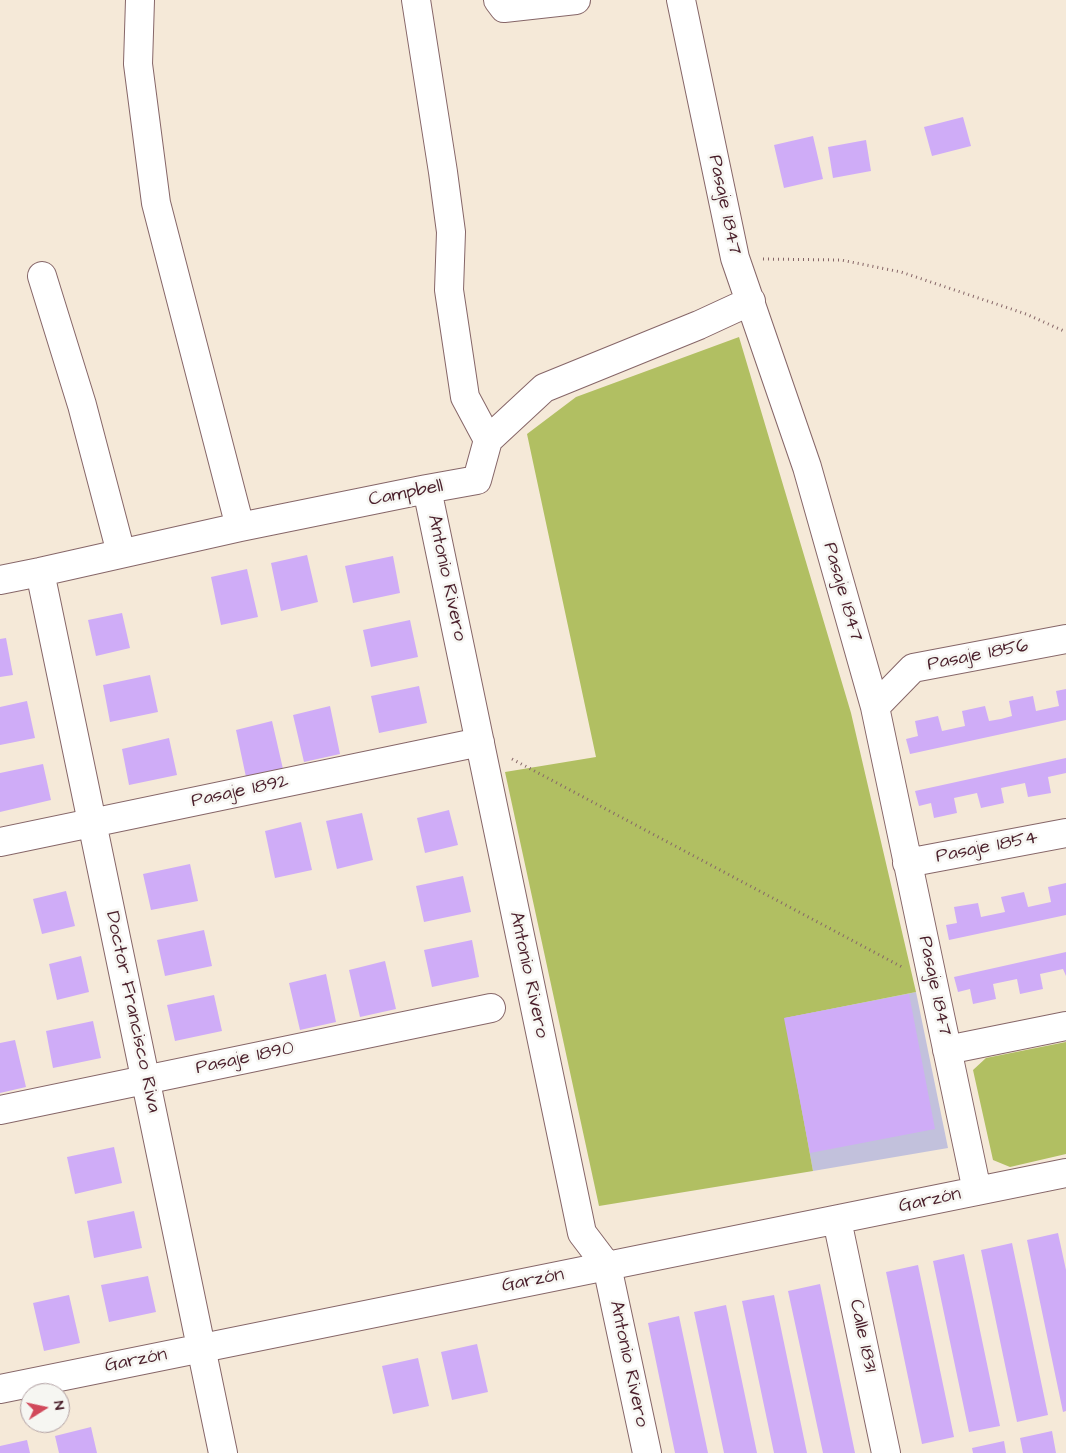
<!DOCTYPE html>
<html>
<head>
<meta charset="utf-8">
<style>
	body { margin:0 }
	#map { position:relative; width:1066px; height:1453px; overflow:hidden; background:#f5e9d8; font-family:"Architects Daughter",sans-serif }
	canvas { display:block }
	.north { position:absolute; left:20px; top:1383px; width:50px; height:50px; box-sizing:border-box; background:#f6f6f2; border:1px solid #b1a0a2; border-radius:50%; rotate:80deg; font-size:14px; font-weight:700; line-height:20px; text-align:center; color:#4a1f2b }
	.north::after { content:''; display:block; margin:auto; width:18px; height:22px; background:#d1495b; clip-path:polygon(50% 0,100% 100%,50% 72%,0 100%) }
</style>
</head>
<body>
<div id="map">
<canvas width="1066" height="1453"></canvas>
<div class="north">N</div>
</div>
<script>
const ctx = document.querySelector('canvas').getContext('2d');
ctx.lineJoin = 'round';
function fillPath(path, color) { ctx.fillStyle = color; ctx.fill(path, 'evenodd'); }
const shape = rows => new Path2D(rows.map(r => 'M' + r).join(''));
function trace(path, color, width, dash) { ctx.strokeStyle = color; ctx.lineWidth = width; ctx.lineCap = dash ? 'butt' : 'round'; ctx.setLineDash(dash || []); ctx.stroke(path); }
function write(font, color, halo, rows, align = 'center') {
  ctx.font = font + ' "Architects Daughter",sans-serif'; ctx.lineWidth = 5; ctx.setLineDash([]); ctx.textBaseline = 'middle'; ctx.strokeStyle = halo; ctx.fillStyle = color; for (const [text, x, y, turn = 0] of rows) {
    ctx.save(); ctx.translate(x, y); ctx.rotate((+turn || 0) * Math.PI / 180); ctx.textAlign = isNaN(turn) ? turn : align; if (halo) ctx.strokeText(text, 0, 0); ctx.fillText(text, 0, 0); ctx.restore();
  }
}
fillPath(shape([
	[916,992,948,1148,813,1171,784,1018]
]), '#c2c1dc');
fillPath(shape([
	[739,337,851,713,916,992,785,1018,813,1171,599,1206,505,772,596,757,527,434,576,397],
	[1066,1042,1066,1154,1010,1167,993,1160,973,1070,986,1058]
]), '#b1bf62');
fillPath(shape([
	[963,117,971,146,932,156,924,127],
	[813,136,823,179,784,188,774,145],
	[866,140,871,171,833,178,828,147],
	[307,555,318,602,281,611,271,563],
	[393,556,400,593,353,603,345,566],
	[247,569,258,617,221,625,211,577],
	[122,613,130,648,96,656,88,620],
	[410,620,418,657,371,667,363,630],
	[6,638,13,675,0,677,0,639],
	[150,675,158,712,110,722,103,685],
	[419,686,427,723,379,733,371,696],
	[1066,689,1066,720,910,754,906,739,918,736,915,721,938,716,942,731,965,726,962,711,985,706,989,721,1001,719,1012,716,1009,701,1033,696,1036,711,1059,706,1056,691],
	[27,701,35,738,0,745,0,707],
	[330,706,340,754,304,762,293,715],
	[272,721,283,769,246,777,236,730],
	[169,738,177,775,129,785,122,749],
	[1066,758,1066,773,1048,777,1051,793,1028,797,1025,783,1001,788,1004,803,981,808,977,793,954,798,957,813,934,818,931,803,919,806,915,791],
	[43,764,51,800,0,812,0,773],
	[449,810,458,845,425,853,417,818],
	[362,813,373,860,337,869,326,821],
	[301,822,312,870,275,878,265,831],
	[190,864,198,901,151,910,143,874],
	[463,876,471,912,424,922,416,886],
	[1066,883,1066,915,949,940,946,925,957,923,954,907,978,903,981,917,1005,912,1001,897,1024,892,1028,907,1051,902,1048,887],
	[66,891,75,926,42,934,33,899],
	[204,930,212,966,165,976,157,940],
	[472,940,479,977,432,987,424,950],
	[1066,952,1066,976,1063,969,1040,974,1043,989,1020,994,1017,979,993,984,996,999,973,1004,970,989,958,992,954,977],
	[81,956,89,992,57,1000,49,964],
	[385,961,396,1009,360,1017,349,970],
	[326,974,336,1022,300,1030,289,983],
	[909,994,935,1129,810,1153,784,1018],
	[214,995,222,1031,175,1041,167,1005],
	[93,1021,101,1058,53,1068,46,1031],
	[15,1040,26,1087,0,1093,0,1043],
	[114,1147,122,1183,75,1194,67,1157],
	[134,1211,142,1248,94,1258,87,1221],
	[1058,1233,1066,1270,1066,1411,1063,1412,1027,1240],
	[1012,1243,1048,1415,1017,1422,981,1250],
	[964,1254,1000,1426,969,1432,933,1261],
	[918,1265,954,1437,922,1444,886,1272],
	[148,1276,156,1312,109,1322,101,1285],
	[820,1284,855,1453,823,1453,788,1291],
	[69,1295,80,1343,44,1351,33,1303],
	[774,1295,807,1453,774,1453,742,1301],
	[726,1305,757,1453,724,1453,694,1312],
	[679,1316,708,1453,675,1453,648,1323],
	[477,1344,488,1392,452,1400,441,1352],
	[418,1358,429,1406,393,1414,382,1366],
	[91,1427,97,1453,59,1453,55,1436],
	[1052,1431,1056,1453,1023,1453,1020,1438],
	[27,1440,30,1453,0,1453,0,1446],
	[1004,1441,1006,1453,973,1453,972,1448]
]), '#cfacf7');
const minor = shape([
	[140,0,138,64,156,203,240,527],
	[416,0,443,172,451,232,449,290,465,397,488,440],
	[498,0,504,8,576,0],
	[681,0,735,258,807,467,875,707,977,1191],
	[42,276,82,405,121,553],
	[427,489,582,1233,607,1266,647,1453],
	[40,572,223,1453],
	[0,580,40,572,240,527,427,489,477,480,488,440,544,388,699,325,751,301],
	[875,707,913,668,1066,639],
	[0,842,480,742],
	[907,863,1066,833],
	[947,1050,1066,1026],
	[0,1110,491,1008],
	[837,1220,886,1453],
	[0,1389,1066,1173]
]);
trace(minor, '#866668', 30);
trace(shape([
	[763,259,841,260,901,272,1026,314,1066,332],
	[512,759,902,967]
]), '#866668', 3, [1, 4]);
trace(minor, '#fff', 28);
write('19px', '#4a1f2b', '#f6f6f2', [
	["Pasaje 1847",724,205,78],
	["Campbell",406,494,-11],
	["Antonio Rivero",446,578,78],
	["Pasaje 1847",842,592,74],
	["Pasaje 1856",978,656,-11],
	["Pasaje 1892",240,792,-12],
	["Pasaje 1854",987,848,-11],
	["Antonio Rivero",528,975,78],
	["Pasaje 1847",934,986,78],
	["Doctor Francisco Riva",132,1012,78],
	["Pasaje 1890",245,1059,-12],
	["Garzón",930,1201,-12],
	["Garzón",533,1281,-11],
	["Calle 1831",862,1336,78],
	["Garzón",136,1361,-11],
	["Antonio Rivero",628,1364,78]
]);
</script>
</body>
</html>
